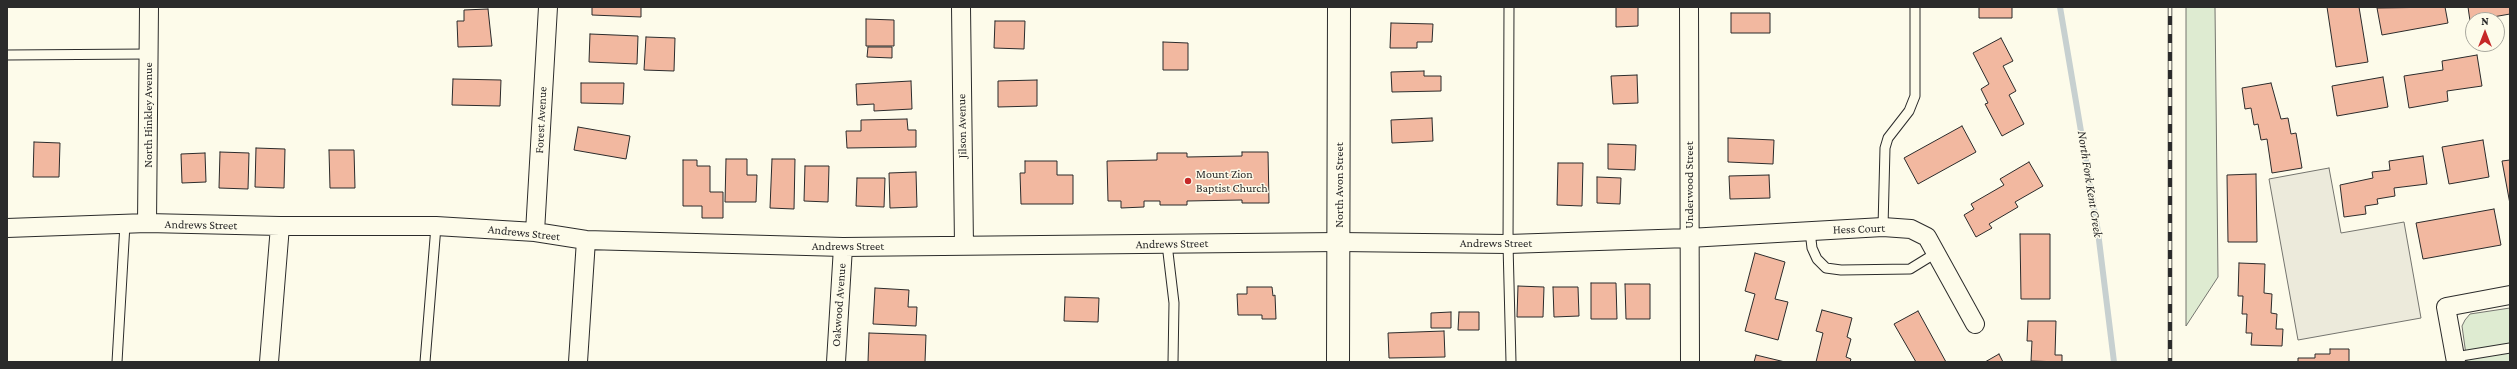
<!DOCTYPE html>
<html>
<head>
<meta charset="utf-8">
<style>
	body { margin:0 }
	#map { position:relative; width:2517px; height:369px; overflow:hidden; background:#fdfbea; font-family:"Crimson Pro",serif }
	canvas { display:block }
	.frame { position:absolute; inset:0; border:8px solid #2b2b2b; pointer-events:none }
	.north { position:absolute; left:2465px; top:12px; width:40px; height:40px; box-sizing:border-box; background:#fdfbea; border:1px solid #a9a89e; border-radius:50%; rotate:0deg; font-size:11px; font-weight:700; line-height:16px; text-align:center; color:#2b2b2b }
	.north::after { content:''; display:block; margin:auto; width:14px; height:18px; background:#c62828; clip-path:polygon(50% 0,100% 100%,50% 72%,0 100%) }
</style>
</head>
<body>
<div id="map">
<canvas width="2517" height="369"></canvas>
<div class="frame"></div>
<div class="north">N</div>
</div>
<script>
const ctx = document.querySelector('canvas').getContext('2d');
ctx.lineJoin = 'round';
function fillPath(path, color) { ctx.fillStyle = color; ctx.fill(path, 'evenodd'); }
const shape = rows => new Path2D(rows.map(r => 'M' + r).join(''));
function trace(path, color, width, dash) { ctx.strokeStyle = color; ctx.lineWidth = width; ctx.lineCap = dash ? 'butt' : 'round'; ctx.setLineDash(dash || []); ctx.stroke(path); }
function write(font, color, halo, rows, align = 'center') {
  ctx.font = font + ' "Crimson Pro",serif'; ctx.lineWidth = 3; ctx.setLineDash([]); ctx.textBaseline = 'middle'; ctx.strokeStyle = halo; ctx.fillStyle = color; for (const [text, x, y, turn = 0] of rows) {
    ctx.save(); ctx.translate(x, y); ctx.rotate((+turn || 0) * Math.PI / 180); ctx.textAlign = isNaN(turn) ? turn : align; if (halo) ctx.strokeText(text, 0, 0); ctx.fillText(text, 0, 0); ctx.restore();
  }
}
const green = shape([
	[2186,7,2215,7,2218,277,2186,326,2186,7],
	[2510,308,2510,362,2467,362,2462,326,2465,320,2470,314,2510,308]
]);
fillPath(green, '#deebd1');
trace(green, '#74746e', 1);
const parking = shape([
	[2329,168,2341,233,2404,222,2421,318,2298,340,2269,179,2329,168]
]);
fillPath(parking, '#eceadb');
trace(parking, '#74746e', 1);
trace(shape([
	[2060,7,2098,232,2114,362]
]), '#c7d0d0', 6);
const building = shape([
	[592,7,641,7,641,17,592,15,592,7],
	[1616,7,1638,7,1638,26,1616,27,1616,7],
	[1979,7,2012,7,2012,18,1979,18,1979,7],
	[2327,7,2359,7,2368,62,2336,67,2327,7],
	[2445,7,2448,23,2382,35,2377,8,2445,7],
	[2468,7,2510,7,2510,14,2470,21,2468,7],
	[488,9,492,46,458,47,457,21,464,21,464,10,488,9],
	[1731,13,1770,13,1770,33,1731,33,1731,13],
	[866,19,894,20,894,46,866,46,866,19],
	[995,21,1025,21,1024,49,994,48,995,21],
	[1391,23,1433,24,1432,42,1417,42,1417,48,1390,48,1391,23],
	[590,34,638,36,637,64,589,62,590,34],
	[646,37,675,38,674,71,644,70,646,37],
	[2001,38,2013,61,2003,66,2016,91,2009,95,2024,124,2002,136,1985,104,1988,103,1981,89,1989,84,1973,53,2001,38],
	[1163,42,1188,43,1188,70,1163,70,1163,42],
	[868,47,892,47,892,58,867,57,868,47],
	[2477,55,2482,86,2447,91,2448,101,2409,108,2404,76,2443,70,2442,61,2477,55],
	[1424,71,1424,76,1441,76,1441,91,1392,92,1391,72,1424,71],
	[1637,75,1638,103,1613,104,1611,76,1637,75],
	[2383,77,2388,107,2337,116,2332,86,2383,77],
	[453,79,501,80,500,106,452,105,453,79],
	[1037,80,1037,106,998,107,998,81,1037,80],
	[911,81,912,109,874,111,874,104,857,105,856,84,911,81],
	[581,83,624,83,623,104,581,103,581,83],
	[2271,83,2281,119,2288,118,2291,134,2296,133,2302,168,2272,173,2267,139,2261,140,2258,124,2254,125,2251,108,2245,109,2242,88,2271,83],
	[1432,118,1433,141,1392,143,1391,120,1432,118],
	[907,119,908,130,916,130,916,147,847,148,846,131,861,131,861,120,907,119],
	[1962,126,1976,152,1918,184,1904,158,1962,126],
	[578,127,630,136,626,159,574,150,578,127],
	[1728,138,1774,140,1773,164,1728,162,1728,138],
	[2483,140,2489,177,2449,184,2442,147,2483,140],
	[34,142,60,143,59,177,33,177,34,142],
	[1608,144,1636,145,1635,170,1608,169,1608,144],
	[256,148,285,149,284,188,255,187,256,148],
	[329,150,354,150,355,188,330,188,329,150],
	[220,152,249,153,248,189,219,188,220,152],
	[1242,152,1268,152,1269,203,1242,203,1242,200,1187,201,1187,205,1160,205,1160,201,1144,201,1144,207,1121,208,1121,201,1108,201,1107,161,1157,160,1157,153,1187,153,1187,157,1242,156,1242,152],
	[205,153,206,182,182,183,181,154,205,153],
	[2423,156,2427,184,2394,188,2395,196,2377,199,2378,204,2365,206,2366,214,2344,217,2340,185,2373,178,2372,172,2390,170,2389,161,2423,156],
	[726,159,747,159,747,175,757,175,756,202,725,202,726,159],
	[772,159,795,159,794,209,770,208,772,159],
	[683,160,697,160,697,166,710,166,710,192,723,192,723,218,702,218,702,206,683,206,683,160],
	[2510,160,2510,204,2502,161,2510,160],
	[1025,161,1057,161,1057,175,1073,175,1073,204,1021,204,1020,173,1025,173,1025,161],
	[2029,162,2043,186,2015,202,2018,207,1989,224,1992,228,1976,237,1964,215,1974,209,1971,204,2004,185,2000,179,2029,162],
	[1558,163,1583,163,1582,206,1557,205,1558,163],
	[805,166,829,166,828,202,804,201,805,166],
	[916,172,917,207,890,208,889,173,916,172],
	[2256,174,2257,242,2228,242,2227,175,2256,174],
	[1769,175,1770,198,1730,199,1729,176,1769,175],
	[1597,177,1621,178,1620,204,1597,203,1597,177],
	[857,178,885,178,884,207,856,206,857,178],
	[2494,209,2501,245,2423,259,2416,223,2494,209],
	[2020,234,2050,234,2050,299,2021,299,2020,234],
	[1755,253,1785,262,1775,299,1788,302,1778,340,1745,331,1755,294,1745,291,1755,253],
	[2239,263,2265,264,2264,293,2272,294,2271,313,2277,314,2276,329,2283,329,2282,346,2251,345,2252,333,2246,333,2247,314,2242,314,2243,296,2238,296,2239,263],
	[1591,283,1616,283,1617,319,1591,319,1591,283],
	[1625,284,1650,284,1650,319,1626,319,1625,284],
	[1518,286,1544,287,1543,317,1517,317,1518,286],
	[1247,287,1272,287,1273,296,1275,295,1276,319,1262,319,1262,315,1238,315,1237,294,1247,294,1247,287],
	[1553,287,1578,287,1579,316,1554,317,1553,287],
	[875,288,909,290,908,307,917,307,916,326,873,324,875,288],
	[1065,297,1099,298,1098,322,1064,321,1065,297],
	[1822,310,1852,318,1847,337,1851,339,1846,357,1851,359,1850,362,1816,362,1823,333,1816,331,1822,310],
	[1918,311,1946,362,1916,362,1894,324,1918,311],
	[1451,312,1451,328,1431,328,1431,313,1451,312],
	[1459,312,1479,312,1479,330,1458,330,1459,312],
	[2028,321,2056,321,2055,355,2062,355,2062,362,2031,361,2032,341,2027,341,2028,321],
	[1444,331,1445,357,1389,358,1388,333,1444,331],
	[869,333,926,335,925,362,868,362,869,333],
	[2330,349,2349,349,2349,362,2298,362,2298,358,2315,358,2315,354,2330,354,2330,349],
	[1999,354,2003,362,1985,362,1999,354],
	[1756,355,1785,362,1754,362,1756,355]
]);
fillPath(building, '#f2b8a0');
trace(building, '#2b2b2b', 1);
const service = shape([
	[1509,7,1508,244,1511,362],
	[7,55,149,54],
	[1883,227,1885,148,1888,138,1909,111,1915,96,1915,7],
	[1810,231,1812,248,1817,259,1826,268,1841,270,1910,269,1936,253],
	[1167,244,1174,303,1173,362],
	[2455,357,2510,348],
	[117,362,125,224],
	[425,362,436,226]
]);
const minor = shape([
	[961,7,964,246],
	[1689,7,1690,362],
	[147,223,149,7],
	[7,228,147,223,280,226,436,226,535,232,586,240,843,247,1339,242,1508,244,1689,238,1883,227,1911,229,1927,237,1975,324],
	[535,232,548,7],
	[269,362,280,226],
	[578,362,586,240],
	[836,362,843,247],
	[2456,362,2446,307,2510,295]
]);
const tertiary = shape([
	[1338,362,1339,7]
]);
trace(service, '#2b2b2b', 11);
trace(minor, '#2b2b2b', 20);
trace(tertiary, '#2b2b2b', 24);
trace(service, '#fdfbea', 9);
trace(minor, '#fdfbea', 18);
trace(tertiary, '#fdfbea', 22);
const rail = shape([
	[2170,7,2170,362]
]);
trace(rail, '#2b2b2b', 4.5);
trace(rail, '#fdfbea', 3, [9]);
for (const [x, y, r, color] of [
	[1188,181,4,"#c62828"]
]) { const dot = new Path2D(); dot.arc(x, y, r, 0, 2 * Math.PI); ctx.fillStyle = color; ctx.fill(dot); trace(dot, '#fdfbea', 1.5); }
write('12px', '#2b2b2b', '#fdfbea', [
	["North Hinkley Avenue",148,115,-90],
	["Forest Avenue",541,120,-87],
	["Jilson Avenue",962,126,-91],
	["North Avon Street",1339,185,-90],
	["Underwood Street",1689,185,-90],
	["Andrews Street",201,225,1],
	["Hess Court",1859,229,-2],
	["Andrews Street",524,233,6],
	["Andrews Street",1496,243],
	["Andrews Street",1172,244,-1],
	["Andrews Street",848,246],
	["Oakwood Avenue",839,305,-86]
]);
write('12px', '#2b2b2b', '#fdfbea', [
	["Mount Zion",1196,174],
	["Baptist Church",1196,188]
], 'left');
write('italic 13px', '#2b2b2b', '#fdfbea', [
	["North Fork Kent Creek",2090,184,81]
]);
</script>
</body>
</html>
